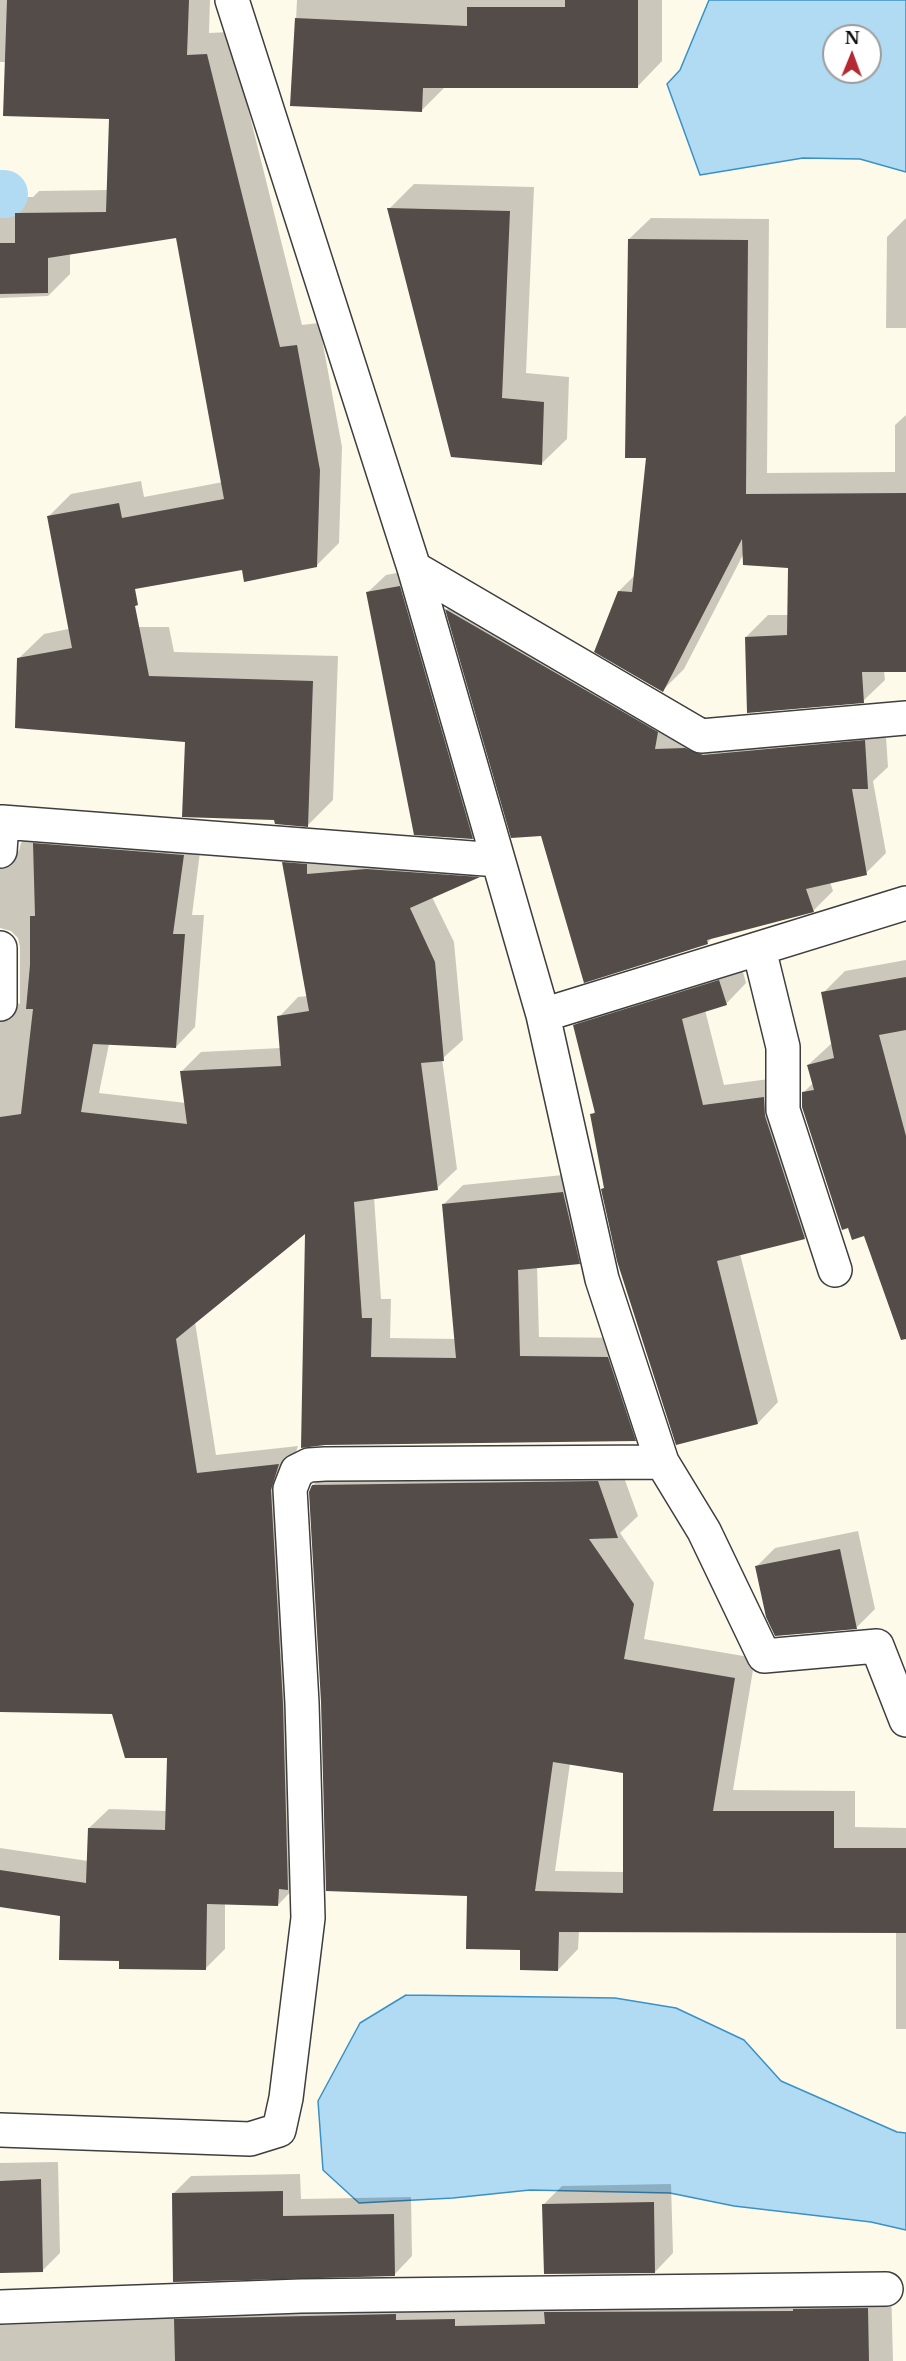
<!DOCTYPE html>
<html>
<head>
<meta charset="utf-8">
<style>
	body { margin:0 }
	#map { position:relative; width:906px; height:2361px; overflow:hidden; background:#fefaea; font-family:"Libre Baskerville",serif }
	canvas { display:block }
	.north { position:absolute; left:822px; top:24px; width:60px; height:60px; box-sizing:border-box; background:#fff; border:2px solid #9d9d9d; border-radius:50%; rotate:1deg; font-size:16px; font-weight:700; line-height:24px; text-align:center; color:#0b0b0b }
	.north::after { content:''; display:block; margin:auto; width:21px; height:27px; background:#b52932; clip-path:polygon(50% 0,100% 100%,50% 72%,0 100%) }
</style>
</head>
<body>
<div id="map">
<canvas width="906" height="2361"></canvas>
<div class="north">N</div>
</div>
<script>
const ctx = document.querySelector('canvas').getContext('2d');
ctx.lineJoin = 'round';
function fillPath(path, color) { ctx.fillStyle = color; ctx.fill(path, 'evenodd'); }
const shape = rows => new Path2D(rows.map(r => 'M' + r).join(''));
function trace(path, color, width, dash) { ctx.strokeStyle = color; ctx.lineWidth = width; ctx.lineCap = dash ? 'butt' : 'round'; ctx.setLineDash(dash || []); ctx.stroke(path); }
const water = shape([
	[709,0,906,0,906,172,860,159,803,158,700,175,667,84,680,70,709,0],
	[834,36,870,36,870,72,834,72,834,36],
	[406,1995,615,1998,676,2008,744,2040,781,2081,897,2132,906,2133,906,2230,871,2222,734,2206,670,2193,530,2190,453,2198,359,2203,323,2170,318,2101,360,2023,406,1995]
]);
fillPath(water, '#b0dbf3');
trace(water, '#3a91c7', 1.5);
fillPath(shape([
	[0,0,210,0,209,33,229,32,302,325,319,323,342,447,339,543,316,566,243,568,48,517,71,494,141,481,144,497,223,482,177,236,70,253,70,274,48,296,0,298,0,197,33,197,39,191,108,190,111,118,7,62,0,62],
	[297,0,662,0,662,61,638,86,446,86,421,111,292,105],
	[414,184,534,187,526,373,569,377,567,439,541,464,389,209],
	[651,218,769,219,767,473,895,472,895,425,906,415,906,671,884,671,885,680,863,701,746,637,768,615,789,615,789,567,744,553,684,669,663,690,619,591,635,575,647,456,629,239],
	[906,218,906,328,886,328,887,237],
	[418,569,490,820,472,838,367,593,386,575],
	[466,590,673,730,885,721,888,767,873,781,886,853,866,873,830,882,833,891,813,911,714,936,707,943,542,835,512,836,447,609],
	[78,627,169,627,174,652,338,656,333,800,308,825,275,819,186,741,18,659,44,634],
	[0,814,9,847,19,851,21,843,40,823,202,836,192,915,204,915,195,1027,176,1047,109,1044,99,1093,186,1103,182,1071,201,1052,281,1048,279,1017,298,997,308,996,283,863,303,843,497,858,479,876,432,897,454,942,463,1040,442,1059,457,1169,437,1188,374,1197,381,1299,391,1299,390,1338,456,1339,444,1204,463,1185,583,1173,598,1244,579,1263,537,1266,539,1337,627,1338,654,1421,635,1440,325,1444,306,1230,195,1322,216,1455,298,1446,290,1469,297,1885,278,1905,225,1903,225,1949,205,1969,121,1960,62,1915,0,1905,0,1848,88,1861,89,1828,109,1809,167,1811,168,1757,113,1712,0,1710],
	[0,928,11,931,18,938,20,947,20,1004,11,1001,0,984],
	[906,960,906,1282,865,1234,803,1093,813,1083,808,1065,832,1043,823,993,845,971],
	[740,961,746,983,726,1004,705,1010,724,1085,784,1077,825,1217,804,1238,740,1254,778,1402,758,1423,603,1189,605,1187,592,1115,596,1110,575,1026,596,1005],
	[618,1461,638,1516,620,1533,654,1583,644,1639,755,1658,733,1790,855,1791,855,1827,906,1828,906,2029,896,2029,896,1931,579,1931,578,1949,558,1970,522,1949,469,1894,322,1702,313,1485,334,1464],
	[570,1763,624,1772,624,1872,555,1871],
	[858,1531,875,1609,857,1627,757,1566,775,1548],
	[58,2162,60,2253,42,2271,0,2272,0,2163],
	[300,2174,301,2199,411,2197,412,2256,394,2275,173,2194,191,2176],
	[671,2184,673,2253,655,2272,544,2204,562,2186],
	[891,2284,893,2361,0,2361,0,2325,64,2323,69,2318]
]), '#0003');
trace(shape([
	[0,194,4,194]
]), '#b0dbf3', 48);
fillPath(shape([
	[7,0,189,0,187,55,207,54,280,347,297,345,320,470,317,567,244,582,242,570,135,589,138,605,135,606,149,676,313,681,308,827,275,824,274,820,182,817,185,742,15,728,17,658,72,648,47,516,119,503,122,518,224,499,176,238,48,258,48,293,0,294,0,243,15,243,15,213,106,212,109,119,3,116],
	[565,0,638,0,638,88,423,88,422,112,290,106,295,18,467,26,467,7,565,7],
	[387,208,510,211,502,398,544,402,542,465,451,457],
	[628,239,748,240,746,494,906,493,906,672,862,672,864,703,747,713,745,637,787,635,788,568,743,565,742,539,663,692,594,652,618,591,632,592,646,458,625,458],
	[400,586,473,839,414,835,366,592],
	[445,609,658,732,655,749,685,748,703,755,865,740,868,789,852,789,867,875,806,889,814,912,707,940,708,944,584,983,541,836,511,838],
	[33,843,184,855,173,934,185,934,176,1048,93,1044,81,1112,187,1124,180,1071,281,1066,277,1016,309,1011,282,862,307,864,307,874,366,869,480,877,410,908,435,962,444,1061,421,1063,438,1190,354,1202,362,1318,372,1318,371,1357,456,1358,442,1204,563,1192,580,1264,518,1270,520,1356,608,1357,636,1441,325,1445,301,1448,305,1234,176,1339,197,1473,279,1464,271,1490,283,1704,288,1890,279,1889,278,1906,207,1904,206,1970,119,1969,119,1961,59,1960,60,1916,0,1907,0,1870,86,1883,88,1828,165,1830,167,1758,125,1758,112,1714,0,1712,0,1117,21,1114,33,1009,26,1009,30,965,30,916,35,916],
	[906,977,906,1030,879,1035,906,1136,906,1339,901,1340,864,1236,852,1240,848,1228,842,1230,802,1107,802,1092,814,1090,807,1065,834,1058,821,992],
	[719,980,727,1005,682,1019,703,1105,764,1097,765,1116,805,1239,717,1261,758,1424,676,1445,617,1261,601,1189,604,1188,590,1114,595,1113,573,1025],
	[598,1481,618,1538,589,1539,634,1604,624,1659,735,1678,713,1811,834,1811,834,1848,906,1848,906,1933,559,1932,558,1971,520,1970,520,1950,466,1949,467,1896,326,1891,321,1702,309,1492,312,1485],
	[553,1762,623,1773,623,1893,535,1891],
	[840,1549,857,1629,775,1636,766,1617,755,1566],
	[41,2179,43,2272,0,2273,0,2181],
	[283,2191,283,2216,394,2214,395,2276,173,2282,172,2193],
	[654,2202,655,2273,544,2274,542,2204],
	[868,2308,869,2361,175,2361,174,2319,396,2314,396,2320,455,2319,455,2326,545,2324,544,2312,793,2311,793,2309]
]), '#534c48');
const minor = shape([
	[232,0,414,568,543,1015,602,1279,662,1462,704,1531,764,1656,877,1646,906,1720],
	[414,568,701,736,906,718],
	[0,851,2,822,498,860],
	[0,948,0,1004],
	[759,949,783,1047,783,1110,835,1270],
	[543,1015,906,903],
	[0,2130,250,2139,279,2130,286,2098,308,1918,302,1703,290,1489,297,1471,309,1465,325,1464,662,1462],
	[0,2307,301,2296,886,2289]
]);
trace(minor, '#3e3e3e', 36);
trace(minor, '#fff', 33);
</script>
</body>
</html>
